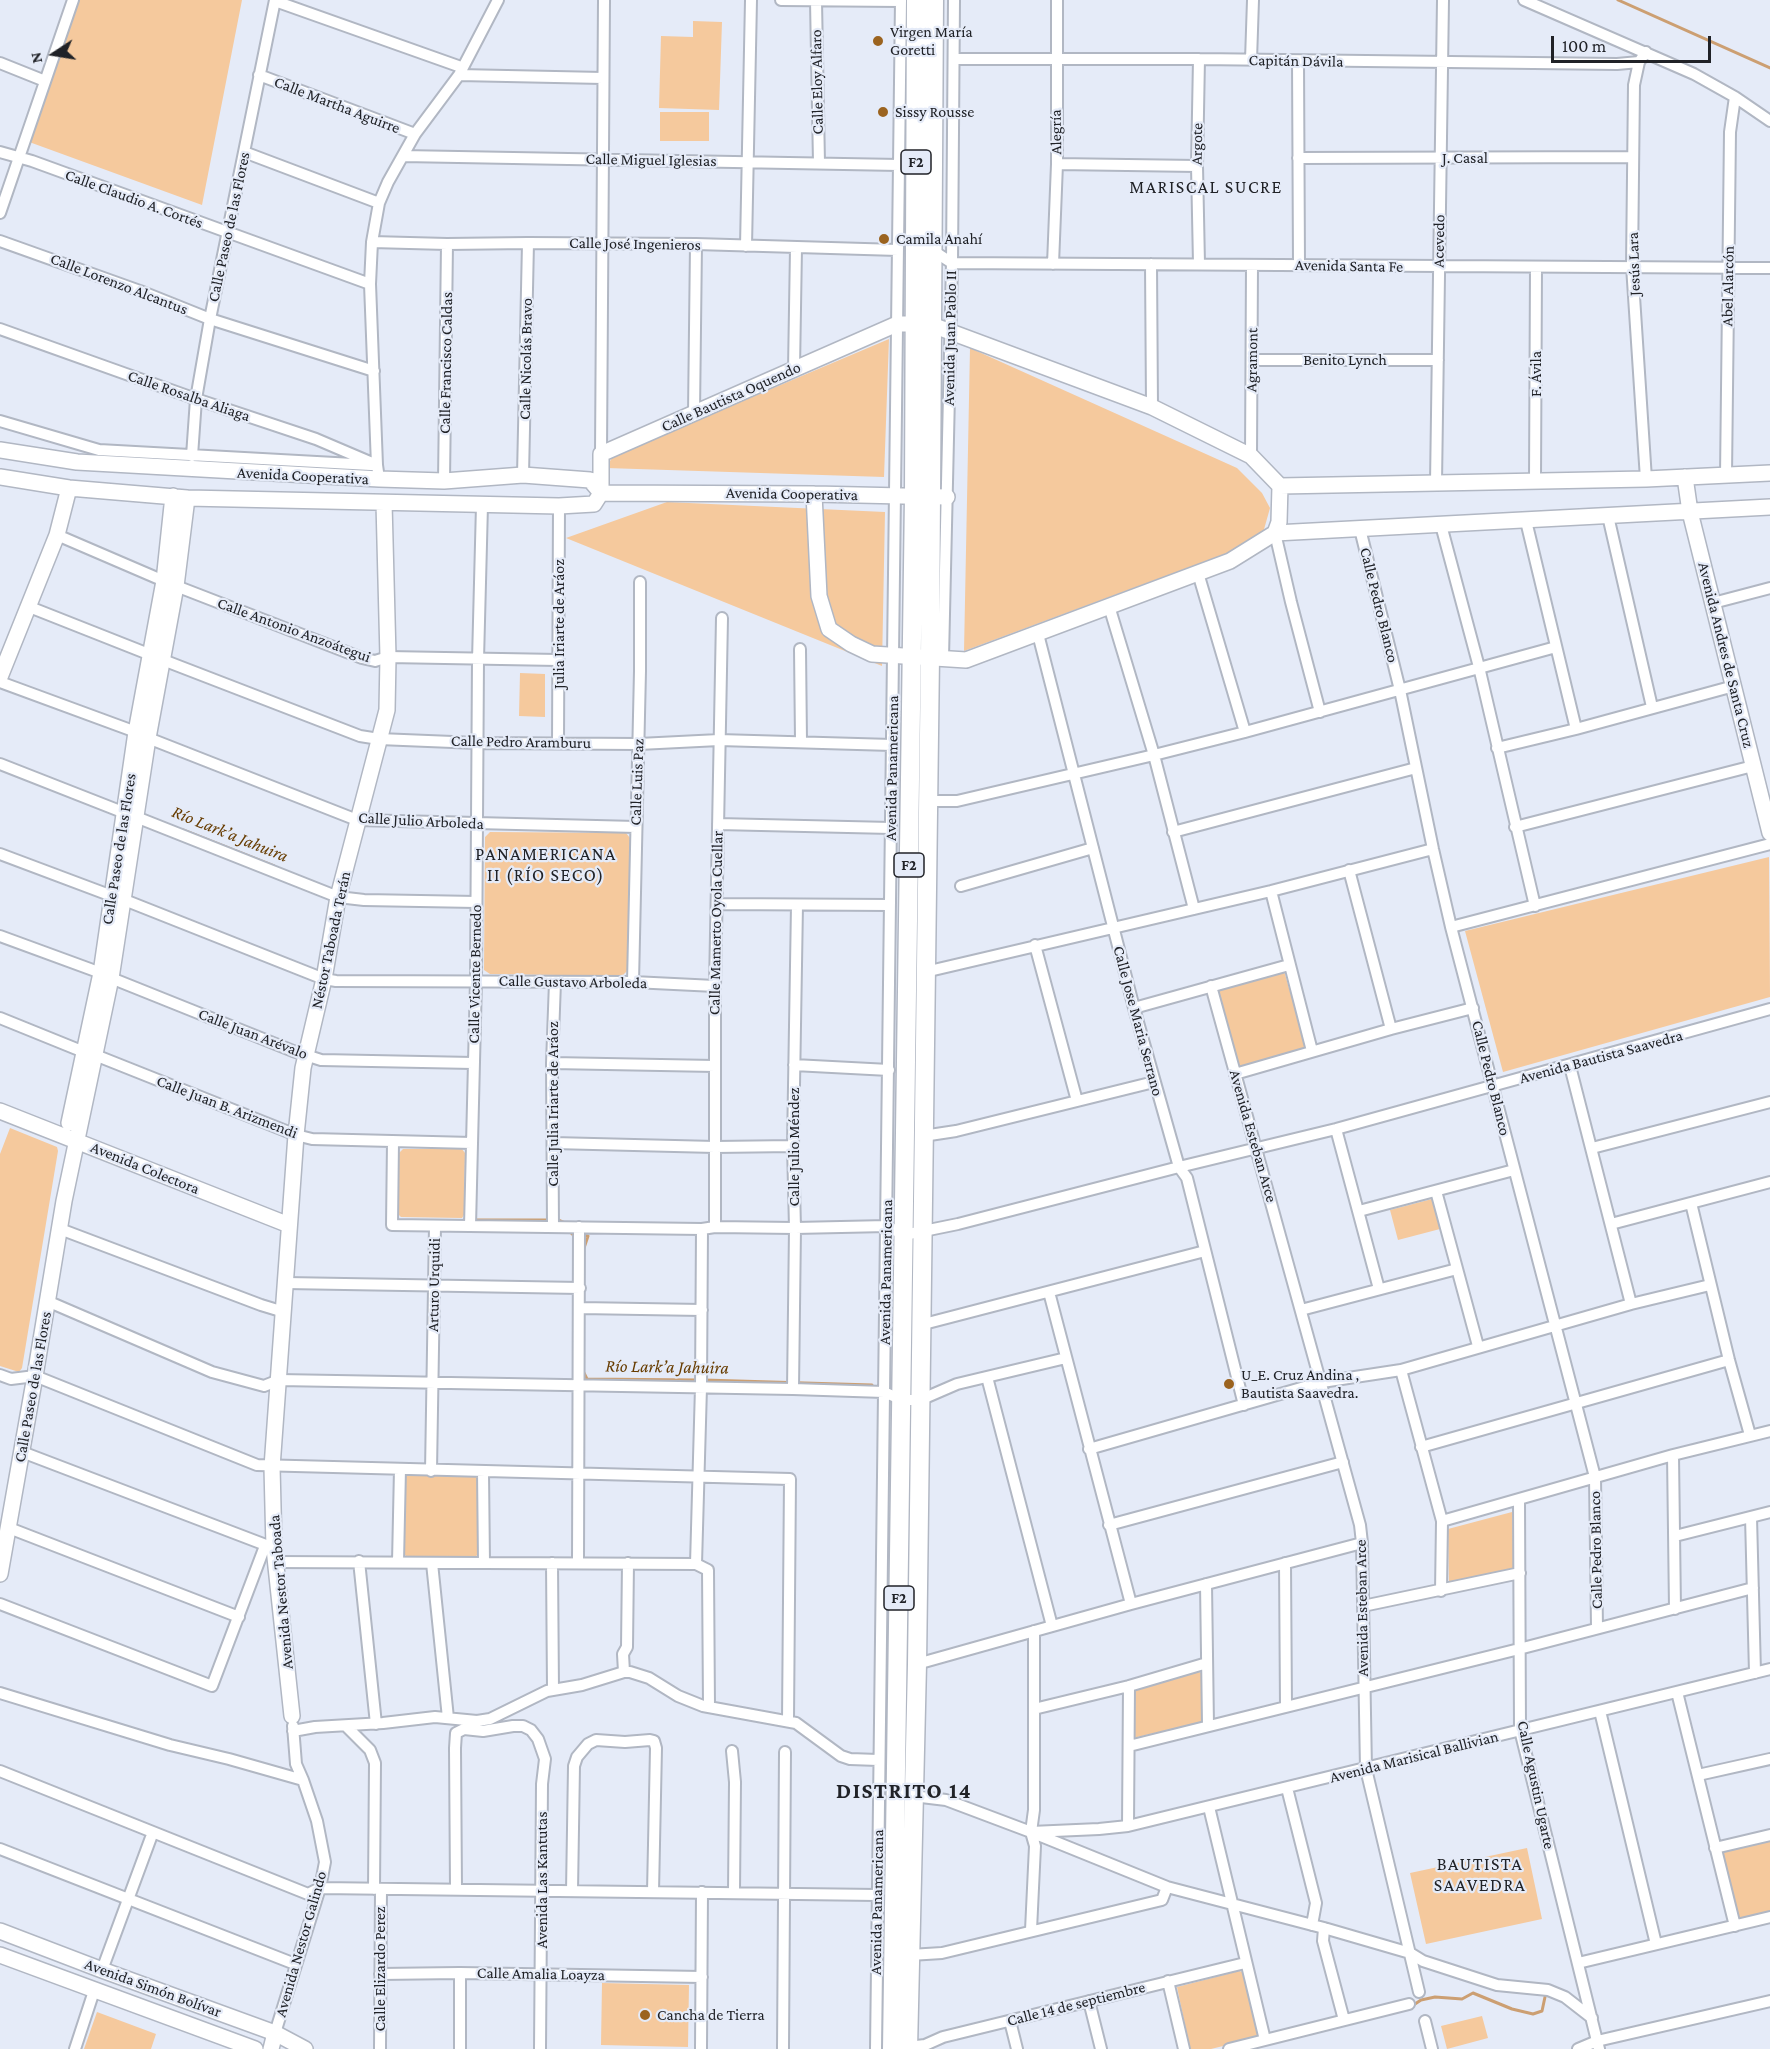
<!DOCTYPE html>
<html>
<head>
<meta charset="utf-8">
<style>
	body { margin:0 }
	#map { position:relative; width:1770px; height:2049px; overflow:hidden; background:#e5ebf8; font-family:"Crimson Pro",serif }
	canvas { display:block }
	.north { position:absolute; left:24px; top:24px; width:60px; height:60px; -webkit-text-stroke:4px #e5ebf8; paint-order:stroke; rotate:258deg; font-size:16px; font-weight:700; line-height:24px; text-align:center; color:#202227 }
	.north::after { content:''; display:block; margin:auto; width:21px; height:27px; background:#202227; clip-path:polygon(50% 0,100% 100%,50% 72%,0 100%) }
	.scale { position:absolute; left:1551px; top:36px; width:160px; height:27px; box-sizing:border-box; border:3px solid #202227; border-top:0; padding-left:8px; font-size:18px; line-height:21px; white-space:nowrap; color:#202227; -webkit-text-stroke:4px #e5ebf8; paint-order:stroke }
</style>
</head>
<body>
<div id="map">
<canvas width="1770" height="2049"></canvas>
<div class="north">N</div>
<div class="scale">100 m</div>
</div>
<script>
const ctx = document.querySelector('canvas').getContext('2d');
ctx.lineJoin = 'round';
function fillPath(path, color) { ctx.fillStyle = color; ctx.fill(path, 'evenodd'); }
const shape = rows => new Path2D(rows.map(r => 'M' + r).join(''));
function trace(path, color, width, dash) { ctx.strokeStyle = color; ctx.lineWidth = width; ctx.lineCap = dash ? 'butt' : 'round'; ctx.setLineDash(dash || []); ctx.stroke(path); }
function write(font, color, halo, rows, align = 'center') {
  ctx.font = font + ' "Crimson Pro",serif'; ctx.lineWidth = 4.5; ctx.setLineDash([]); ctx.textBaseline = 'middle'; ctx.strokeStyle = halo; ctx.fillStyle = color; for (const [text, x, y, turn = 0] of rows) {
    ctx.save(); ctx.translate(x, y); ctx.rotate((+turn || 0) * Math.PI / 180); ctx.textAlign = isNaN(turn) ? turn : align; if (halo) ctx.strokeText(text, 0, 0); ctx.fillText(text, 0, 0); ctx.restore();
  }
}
fillPath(shape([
	[73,0,242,0,202,205,21,139],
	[693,21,722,22,719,110,659,108,661,36,693,37],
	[660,112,709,112,709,141,660,141],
	[889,339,884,477,606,468,613,456],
	[970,348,1237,468,1262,493,1270,508,1263,533,1233,551,964,651],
	[667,502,885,512,882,666,566,538],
	[520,673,545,674,545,717,519,716],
	[490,832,626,833,630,838,628,970,622,976,490,974,484,970,485,837],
	[1769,857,1770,997,1503,1072,1465,931],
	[1284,971,1307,1049,1239,1069,1216,991],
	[10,1128,57,1147,58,1151,22,1368,19,1372,0,1366,0,1154],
	[403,1149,462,1149,465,1153,464,1215,462,1218,401,1217,398,1214,399,1153],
	[1432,1199,1440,1229,1398,1240,1390,1210],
	[406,1475,476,1476,478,1478,479,1554,476,1556,406,1556,403,1553,403,1478],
	[1512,1512,1514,1570,1449,1585,1448,1529],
	[1197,1671,1203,1674,1202,1722,1133,1738,1134,1690],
	[1770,1839,1770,1913,1742,1920,1737,1918,1721,1854,1723,1850],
	[1527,1848,1542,1919,1426,1944,1410,1873],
	[1239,1971,1243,1972,1245,1975,1259,2035,1255,2038,1211,2049,1190,2049,1177,1987],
	[602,1983,689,1985,688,2047,601,2045],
	[97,2012,156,2034,151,2049,84,2049],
	[1482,2016,1488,2038,1447,2049,1441,2026]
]), '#f5c99d');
trace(shape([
	[1618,0,1770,68],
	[183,830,274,866],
	[473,1220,558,1220,565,1223],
	[570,1231,572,1234,588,1236,584,1248],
	[583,1371,587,1379,698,1380],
	[704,1380,872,1385],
	[1415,2004,1421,2000,1435,1997,1462,1999,1473,1993,1512,2009,1533,2014,1542,2011,1545,1997]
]), '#cc9f72', 3);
const street = shape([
	[781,0,901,1],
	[1524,0,1694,74,1735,97,1770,121],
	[275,1,461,67],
	[816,1,819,163],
	[1646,52,1639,62,1634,85,1632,266,1646,479],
	[954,59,1199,59,1617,64,1639,62],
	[1199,59,1197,166,1199,264],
	[1251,60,1253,0],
	[1298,61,1299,265],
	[0,63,45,81],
	[259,75,415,134],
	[459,75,603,78],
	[0,152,32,161,370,284],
	[244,152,379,203],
	[403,156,899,165],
	[1298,158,1633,157],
	[1057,164,1197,166],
	[0,213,73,0],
	[0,241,140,291,210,319,374,371],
	[372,242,447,244,528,243,696,244,898,250],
	[746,246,751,0],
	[932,250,952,263,1770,268],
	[1053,264,1057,164,1057,0],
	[1151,264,1152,407],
	[0,329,196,399,316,439,377,465],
	[1252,360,1438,360],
	[794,369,796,248],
	[694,413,696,244],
	[0,421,99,450,371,465],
	[601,454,604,0],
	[192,456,196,399,210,319,275,0],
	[1251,456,1252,265],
	[523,475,528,243],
	[1726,475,1730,132,1735,97],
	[379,479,377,465,370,284,372,242,379,203,388,182,415,134,459,75,498,0],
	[444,481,447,244],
	[1535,481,1536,267],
	[1436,483,1443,0],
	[1608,516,1652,707],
	[1526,521,1576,729],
	[1441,525,1479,667,1535,906],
	[1360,529,1400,690,1433,849,1451,927,1595,1477,1597,1628],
	[1275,533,1291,602,1320,712],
	[57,535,164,581],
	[1198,573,1245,732],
	[176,586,362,658,375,661,388,657,558,660],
	[1713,603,1770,588],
	[27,606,151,655],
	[1109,606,1154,755,1194,909],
	[1038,634,1134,1008,1179,1167,1187,1178,1244,1405],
	[800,649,801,741],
	[943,658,952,263,954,0],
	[163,660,360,736,379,739,477,743,639,744,719,740,892,745],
	[0,682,136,732],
	[148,738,357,820,636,827],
	[558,743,559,506],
	[1497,748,1576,729,1734,686],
	[0,764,125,813],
	[927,801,957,801,1154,755,1245,732,1556,647],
	[136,817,338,897,364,900,476,902],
	[718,824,891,828],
	[1515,827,1753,766],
	[1173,832,1416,768],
	[0,854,112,896],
	[1349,870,1391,1029],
	[961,886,1093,848],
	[1271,891,1312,1051],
	[122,899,324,979,336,981,633,982,715,986],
	[717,904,890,905],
	[1451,927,1770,844],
	[0,936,101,973],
	[1035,945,1077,1101],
	[925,972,1271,891,1433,849],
	[111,978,293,1051,321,1060,473,1063],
	[633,982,640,671,640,582],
	[1211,986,1360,1525,1362,1543,1366,1769,1419,1992],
	[1134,1008,1289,965],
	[0,1018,84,1052],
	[95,1055,296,1135,312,1139,472,1143],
	[552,1063,715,1066],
	[794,1065,889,1070],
	[1570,1066,1631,1304],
	[1235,1074,1391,1029,1473,1008],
	[1336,1129,1379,1289],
	[923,1136,956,1131,1154,1082],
	[393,1142,392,1225,702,1229,715,1227,795,1228,887,1226,904,1235,958,1224,1179,1167,1336,1129,1770,1009],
	[553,1143,715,1147,793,1146],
	[1592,1148,1770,1102],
	[1436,1191,1478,1346],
	[1691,1203,1729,1360,1750,1435],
	[1359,1211,1514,1170],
	[1611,1224,1770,1182],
	[470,1226,476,980,478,660,482,505],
	[553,1227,552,1063,555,982],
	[715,1227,715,986,722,618],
	[60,1229,261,1305,284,1312],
	[286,1283,580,1288],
	[1049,1292,1131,1604],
	[47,1301,212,1372,264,1386,279,1380,793,1389,884,1392,902,1400,920,1400,957,1384,1066,1358],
	[580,1308,702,1310],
	[1301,1310,1457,1269],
	[920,1325,1205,1251],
	[1401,1370,1442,1521,1441,1591],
	[0,1375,11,1379,35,1376,257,1465,790,1479,788,1720],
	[987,1377,1052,1626],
	[793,1389,795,1228,793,1146,797,905],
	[1421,1447,1729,1360],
	[1089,1449,1322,1382,1401,1370,1631,1304,1710,1285],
	[22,1452,271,1547],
	[1673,1455,1675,1609],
	[431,1471,435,1226],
	[483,1472,484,1563],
	[1519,1500,1520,1730,1599,2049],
	[1751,1517,1755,1673],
	[1442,1521,1673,1455,1770,1431],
	[1109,1525,1343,1462],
	[9,1528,239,1617],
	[1675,1536,1770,1512],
	[359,1561,376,1724],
	[275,1562,696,1564,708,1570,709,1707],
	[398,1562,400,1469],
	[432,1563,448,1718],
	[552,1563,553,1690],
	[578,1563,579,1227],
	[1285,1563,1286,1707],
	[696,1564,701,1387,702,1229],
	[1206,1584,1208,1725],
	[0,1604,212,1686,265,1546],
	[1363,1606,1520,1573],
	[917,1664,1131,1604,1362,1543],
	[624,1672,623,1654,627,1647,628,1563],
	[1677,1692,1735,1926],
	[0,1693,170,1745,229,1759,303,1780],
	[1034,1709,1129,1686,1207,1663],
	[1600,1711,1656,1944],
	[346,1726,370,1750,375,1763,374,1889],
	[293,1731,315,1727,383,1723,435,1717,477,1721,490,1719,547,1691,582,1685,624,1672,630,1672,649,1678,678,1696,703,1706,796,1723,841,1756,850,1759,878,1760],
	[1129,1746,1519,1649,1753,1588],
	[732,1751,735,1782,734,1892],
	[0,1771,308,1894,320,1888,877,1895],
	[1698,1775,1770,1759],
	[1287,1788,1316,1903,1312,1925],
	[913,1796,946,1800,1031,1832,1167,1887,1324,1928,1410,1953,1423,1961,1497,1985,1548,1990,1565,1997,1592,2018],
	[1209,1807,1265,2040],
	[1128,1826,1129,1686],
	[1031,1832,1099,1829,1128,1826,1770,1669],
	[1715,1848,1770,1835],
	[0,1849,295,1964],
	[456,1889,455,1748,456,1733,464,1729,483,1731,513,1726,523,1726,531,1730,538,1739,545,1759,542,1784,540,2049],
	[572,1891,574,1766,577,1757,588,1744,596,1740,625,1742,650,1740,654,1741,656,1748,653,1892],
	[1324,1928,1323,1941,1344,2020],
	[1031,1930,1035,1846,1031,1832,1034,1810,1034,1631],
	[910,1955,942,1953,1162,1900,1167,1887],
	[1578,1963,1770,1917],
	[102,1970,153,1832],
	[460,1973,460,2049],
	[380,1974,460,1973,702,1977],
	[1168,1981,1184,2049],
	[1089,2001,1101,2049],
	[1010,2021,1017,2049],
	[1425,2021,1432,2049],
	[275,2033,320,1888,325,1862,317,1821,303,1780,296,1764,293,1726],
	[908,2047,925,2045,943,2037,1245,1963],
	[75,2049,94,1991],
	[380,2049,381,1889],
	[701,2049,702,1892],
	[783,2049,785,1752],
	[876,2049,901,0],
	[1229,2049,1409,2004],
	[1578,2049,1597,2041,1770,2001]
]);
const secondary = shape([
	[0,450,77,462,379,479,444,481,523,475,590,480,601,493],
	[0,477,69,488,187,498,559,506,594,504,601,493],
	[1685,477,1690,512,1770,833],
	[1280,486,1646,479,1770,473],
	[601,493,601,454,897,324,915,324,932,325,1152,407,1251,456,1280,486,1279,522,1275,533],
	[601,493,814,494,947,497],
	[814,494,819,596,829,629,851,644,872,654,966,660,1230,561,1275,533,1770,507],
	[0,677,57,535,69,488],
	[0,1111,289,1225],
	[69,1123,101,973,136,732,164,581,173,496],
	[0,1574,35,1376,64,1201,111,978,148,738,176,586,187,498],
	[292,1716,274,1548,272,1467,296,1135,303,1068,324,979,338,897,387,710,388,657,384,503],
	[0,1931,102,1970,275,2033,305,2049],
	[0,1955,255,2049],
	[271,2049,275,2033]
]);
const highway = shape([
	[892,2049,914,496,916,0],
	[908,2049,917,1664,930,657,934,0]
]);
trace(street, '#b1b7c3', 14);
trace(secondary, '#b1b7c3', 18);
trace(highway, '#b1b7c3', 21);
trace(street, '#fff', 10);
trace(secondary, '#fff', 15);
trace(highway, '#fff', 18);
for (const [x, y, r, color] of [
	[878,41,6,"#9b631f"],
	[883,112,6,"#9b631f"],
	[884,239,6,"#9b631f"],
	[1229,1384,6,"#9b631f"],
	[645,2015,6,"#9b631f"]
]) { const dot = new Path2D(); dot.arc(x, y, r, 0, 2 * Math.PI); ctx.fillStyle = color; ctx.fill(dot); trace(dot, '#e5ebf8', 2); }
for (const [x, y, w] of [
	[916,162,30],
	[909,865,30],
	[899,1598,30]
]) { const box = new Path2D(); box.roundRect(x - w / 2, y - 12, w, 24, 4.5); ctx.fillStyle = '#e5ebf8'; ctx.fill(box); trace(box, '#202227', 1.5); }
write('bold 15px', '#202227', null, [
	["F2",916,162],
	["F2",909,865],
	["F2",899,1598]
]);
write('16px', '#202227', '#e5ebf8', [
	["Virgen María",890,32],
	["Goretti",890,50],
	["Sissy Rousse",895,112],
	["Camila Anahí",896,239],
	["U_E. Cruz Andina ,",1241,1375],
	["Bautista Saavedra.",1241,1393],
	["Cancha de Tierra",657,2015]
], 'left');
write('16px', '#202227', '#e5ebf8', [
	["Capitán Dávila",1296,61,1],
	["Calle Eloy Alfaro",817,82,-91],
	["Calle Martha Aguirre",337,105,21],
	["Alegría",1056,132,-91],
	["Argote",1197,144,-89],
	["J. Casal",1465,158],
	["Calle Miguel Iglesias",651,160,1],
	["Calle Claudio A. Cortés",134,199,20],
	["Calle Paseo de las Flores",229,227,-78],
	["Acevedo",1439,241,-89],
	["Calle José Ingenieros",635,244,1],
	["Jesús Lara",1634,264,-92],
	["Avenida Santa Fe",1349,266,1],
	["Calle Lorenzo Alcantus",119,284,21],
	["Abel Alarcón",1728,286,-89],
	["Avenida Juan Pablo II",950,338,-89],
	["Calle Nicolás Bravo",526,359,-89],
	["Agramont",1252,360,-89],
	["Benito Lynch",1345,360],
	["Calle Francisco Caldas",446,363,-89],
	["F. Ávila",1536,374,-90],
	["Calle Rosalba Aliaga",189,396,19],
	["Calle Bautista Oquendo",731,397,-24],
	["Avenida Cooperativa",303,476,3],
	["Avenida Cooperativa",792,494,1],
	["Calle Pedro Blanco",1379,605,76],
	["Julia Iriarte de Aráoz",559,624,-90],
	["Calle Antonio Anzoátegui",294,630,20],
	["Avenida Andres de Santa Cruz",1726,655,76],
	["Calle Pedro Aramburu",521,742,1],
	["Avenida Panamericana",892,768,-89],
	["Calle Luis Paz",637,782,-88],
	["Calle Julio Arboleda",421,821,3],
	["Calle Paseo de las Flores",119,849,-81],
	["Calle Mamerto Oyola Cuellar",716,923,-89],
	["Néstor Taboada Terán",331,940,-78],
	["Calle Vicente Bernedo",475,974,-89],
	["Calle Gustavo Arboleda",573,982,1],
	["Calle Jose Maria Serrano",1138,1021,75],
	["Calle Juan Arévalo",253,1034,21],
	["Avenida Bautista Saavedra",1601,1057,-15],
	["Calle Pedro Blanco",1491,1078,76],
	["Calle Julia Iriarte de Aráoz",553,1104,-90],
	["Calle Juan B. Arizmendi",227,1107,21],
	["Avenida Esteban Arce",1253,1136,74],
	["Calle Julio Méndez",794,1147,-90],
	["Avenida Colectora",145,1168,22],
	["Avenida Panamericana",886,1272,-89],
	["Arturo Urquidi",434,1285,-89],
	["Calle Paseo de las Flores",33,1387,-80],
	["Calle Pedro Blanco",1596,1550,-91],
	["Avenida Nestor Taboada",281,1592,-95],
	["Avenida Esteban Arce",1362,1608,-91],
	["Avenida Marisical Ballivian",1414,1757,-14],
	["Calle Agustin Ugarte",1536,1785,78],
	["Avenida Las Kantutas",542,1880,-90],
	["Avenida Panamericana",877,1902,-89],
	["Avenida Nestor Galindo",301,1944,-74],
	["Calle Elizardo Perez",380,1969,-90],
	["Calle Amalia Loayza",541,1974,1],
	["Avenida Simón Bolívar",153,1988,20],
	["Calle 14 de septiembre",1076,2004,-14]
]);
ctx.letterSpacing = '1.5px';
write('18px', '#202227', '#e5ebf8', [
	["MARISCAL SUCRE",1206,187],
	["PANAMERICANA",546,854],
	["II (RÍO SECO)",546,875],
	["BAUTISTA",1480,1864],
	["SAAVEDRA",1480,1885]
]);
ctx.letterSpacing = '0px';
write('italic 18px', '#673c00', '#e5ebf8', [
	["Río Lark’a Jahuira",230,834,22],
	["Río Lark’a Jahuira",667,1367,1]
]);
ctx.letterSpacing = '1.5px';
write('bold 22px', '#202227', '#e5ebf8', [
	["DISTRITO 14",904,1791]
]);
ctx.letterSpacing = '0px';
</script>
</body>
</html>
